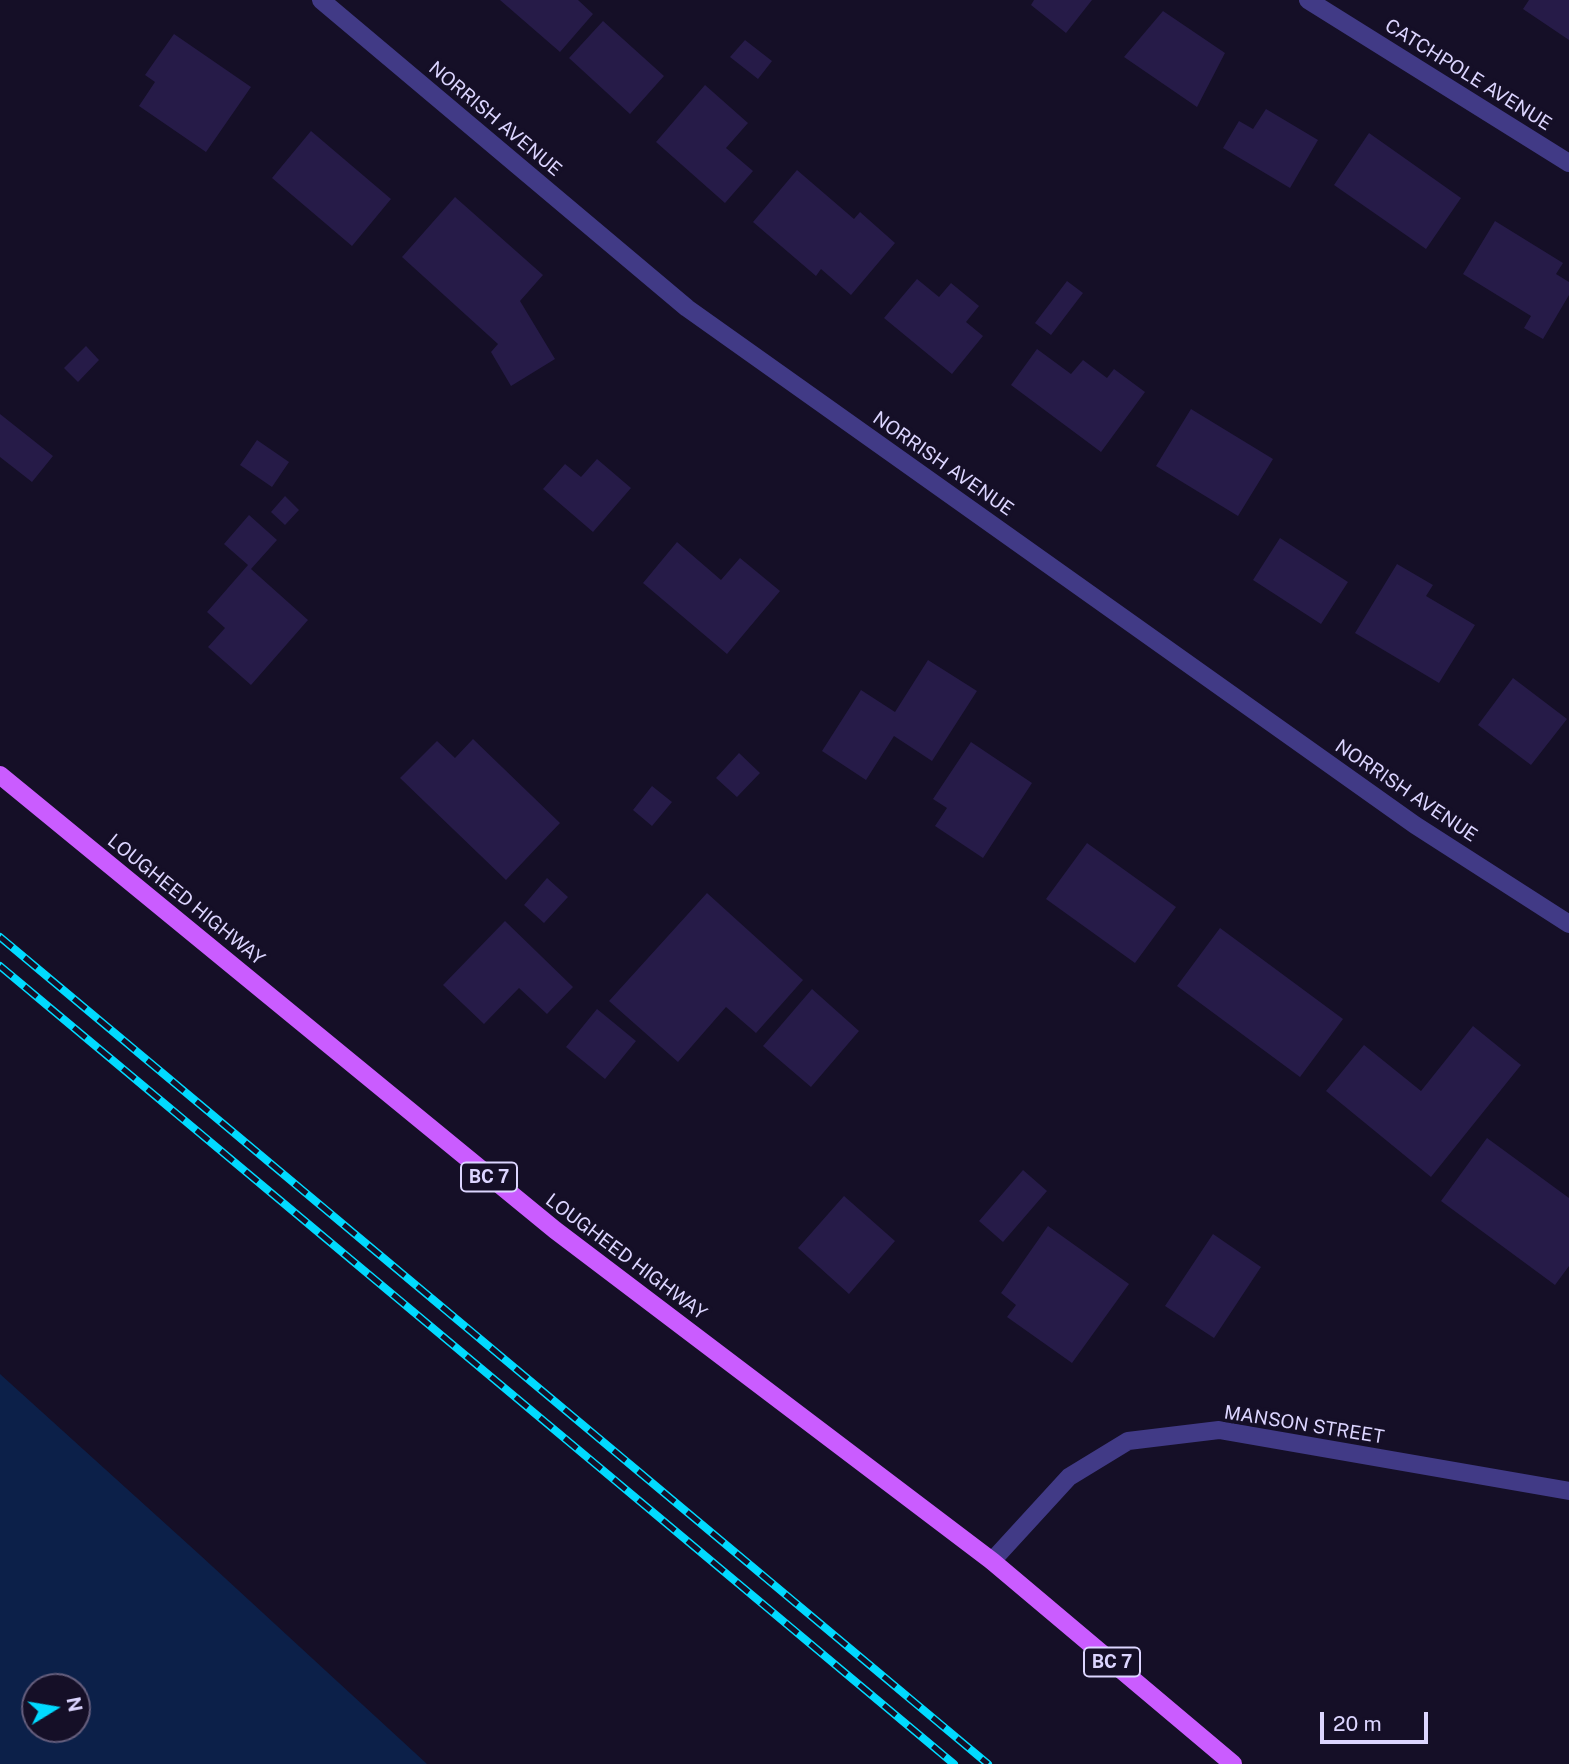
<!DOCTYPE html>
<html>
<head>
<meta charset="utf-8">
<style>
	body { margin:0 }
	#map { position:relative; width:1569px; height:1764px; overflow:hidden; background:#150f27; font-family:"Public Sans",sans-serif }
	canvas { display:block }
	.north { position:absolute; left:21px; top:1673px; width:70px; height:70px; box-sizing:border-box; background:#150f27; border:2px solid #655e7d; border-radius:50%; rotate:79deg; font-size:19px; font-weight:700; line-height:28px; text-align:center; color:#dcd5ff }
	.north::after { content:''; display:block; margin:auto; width:24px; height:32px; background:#01daff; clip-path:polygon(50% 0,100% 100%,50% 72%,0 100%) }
	.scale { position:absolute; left:1320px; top:1712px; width:108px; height:32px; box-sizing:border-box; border:4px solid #dcd5ff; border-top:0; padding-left:9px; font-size:21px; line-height:24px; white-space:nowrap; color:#dcd5ff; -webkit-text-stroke:5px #150f27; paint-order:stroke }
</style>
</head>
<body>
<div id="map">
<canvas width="1569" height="1764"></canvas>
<div class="north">N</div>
<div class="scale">20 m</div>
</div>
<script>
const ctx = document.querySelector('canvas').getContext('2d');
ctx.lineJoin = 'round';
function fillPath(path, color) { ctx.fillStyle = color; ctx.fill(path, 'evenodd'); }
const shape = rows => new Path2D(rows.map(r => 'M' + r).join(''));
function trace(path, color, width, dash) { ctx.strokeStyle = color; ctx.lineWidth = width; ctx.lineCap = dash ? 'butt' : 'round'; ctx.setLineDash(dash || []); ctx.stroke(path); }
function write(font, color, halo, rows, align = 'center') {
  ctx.font = font + ' "Public Sans",sans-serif'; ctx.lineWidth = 7; ctx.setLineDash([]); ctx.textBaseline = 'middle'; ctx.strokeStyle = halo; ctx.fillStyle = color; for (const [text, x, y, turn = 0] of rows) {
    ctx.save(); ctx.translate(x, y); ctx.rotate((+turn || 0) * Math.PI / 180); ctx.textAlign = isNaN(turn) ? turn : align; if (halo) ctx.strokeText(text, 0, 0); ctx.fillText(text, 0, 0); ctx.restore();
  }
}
fillPath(shape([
	[0,1374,200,1555,427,1764,0,1764],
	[35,1687,77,1687,77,1729,35,1729]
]), '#0c2049');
fillPath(shape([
	[500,0,578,0,593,14,560,52],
	[1034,0,1092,0,1066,33,1031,5],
	[1529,0,1569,0,1569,40,1523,9],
	[1163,11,1225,53,1197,107,1124,57],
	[603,21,664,76,630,114,569,58],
	[174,34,251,87,206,152,139,106,155,82,145,75],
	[745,40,772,61,758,79,730,57],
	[705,85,748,123,726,148,753,171,725,203,656,142],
	[1266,109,1318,140,1290,188,1223,148,1239,121,1253,129],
	[311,131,391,199,352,246,272,178],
	[1369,133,1461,198,1426,249,1334,185],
	[797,170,854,219,860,212,895,243,851,295,821,269,816,276,753,222],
	[455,197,543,275,520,301,555,359,511,386,491,352,498,344,402,257],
	[1495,221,1563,263,1556,274,1569,282,1569,295,1543,339,1524,328,1531,316,1463,274],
	[917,279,939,297,951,283,979,306,966,322,983,336,952,374,884,318],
	[1067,281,1083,293,1051,335,1035,323],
	[86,346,99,360,78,382,64,368],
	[1037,349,1071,374,1083,360,1107,378,1114,369,1145,392,1101,452,1011,385],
	[1191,409,1273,459,1238,516,1156,466],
	[0,414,53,456,32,482,0,457],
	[257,440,289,462,272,487,240,465],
	[597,459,631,488,593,532,543,489,565,464,581,477],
	[285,496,299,510,285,525,271,512],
	[249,515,277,540,251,569,308,620,251,685,208,647,225,628,207,612,248,565,224,544],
	[1280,538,1348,582,1321,624,1253,580],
	[677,542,721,580,740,558,780,591,727,654,643,583],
	[1397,564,1433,585,1426,596,1475,625,1439,683,1355,633],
	[928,660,977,691,932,761,894,736,866,780,822,751,861,690,895,712],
	[1513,678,1567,719,1531,765,1478,725],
	[473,739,560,823,506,880,400,778,437,741,455,758],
	[971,742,1032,783,983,858,935,826,947,808,933,799],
	[739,753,760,773,737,797,716,778],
	[652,786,672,802,652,826,633,810],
	[1087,843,1176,907,1135,963,1046,899],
	[547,878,568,897,544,923,524,905],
	[707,893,803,980,756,1033,726,1007,678,1062,609,1001],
	[505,921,573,987,547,1014,519,988,484,1024,443,985],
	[1220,928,1343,1019,1300,1077,1177,986],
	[812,989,859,1031,811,1087,763,1046],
	[597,1009,636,1041,605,1079,566,1047],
	[1473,1026,1521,1065,1431,1177,1326,1091,1364,1045,1421,1091],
	[1487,1138,1569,1198,1569,1266,1555,1285,1441,1201],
	[1023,1170,1047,1191,1003,1242,979,1221],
	[844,1196,895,1241,849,1294,798,1248],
	[1048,1226,1129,1284,1072,1363,1007,1317,1016,1305,1001,1293],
	[1213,1234,1261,1267,1214,1338,1165,1306]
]), '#261b48');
trace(shape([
	[321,0,687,308,1415,825,1569,924],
	[1308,0,1569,163],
	[992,1561,1069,1477,1128,1441,1219,1430,1569,1491]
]), '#413a86', 18);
trace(shape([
	[0,775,555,1230,992,1561,1233,1764]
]), '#ca5cff', 18);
const rail = shape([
	[0,937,988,1764],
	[0,966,954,1764]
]);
trace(rail, '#01daff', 8);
trace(rail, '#150f27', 5, [16]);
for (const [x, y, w] of [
	[489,1177,56],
	[1112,1662,56]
]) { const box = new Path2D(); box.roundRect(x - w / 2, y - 14.5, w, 29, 5); ctx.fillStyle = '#150f27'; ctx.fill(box); trace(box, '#dcd5ff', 2); }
write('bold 18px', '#dcd5ff', null, [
	["BC 7",489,1177],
	["BC 7",1112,1662]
]);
write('19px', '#dcd5ff', '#150f27', [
	["CATCHPOLE AVENUE",1468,75,32],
	["NORRISH AVENUE",495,119,40],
	["NORRISH AVENUE",943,464,35],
	["NORRISH AVENUE",1406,791,34],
	["LOUGHEED HIGHWAY",186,900,39],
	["LOUGHEED HIGHWAY",626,1257,37],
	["MANSON STREET",1304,1425,9]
]);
</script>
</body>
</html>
